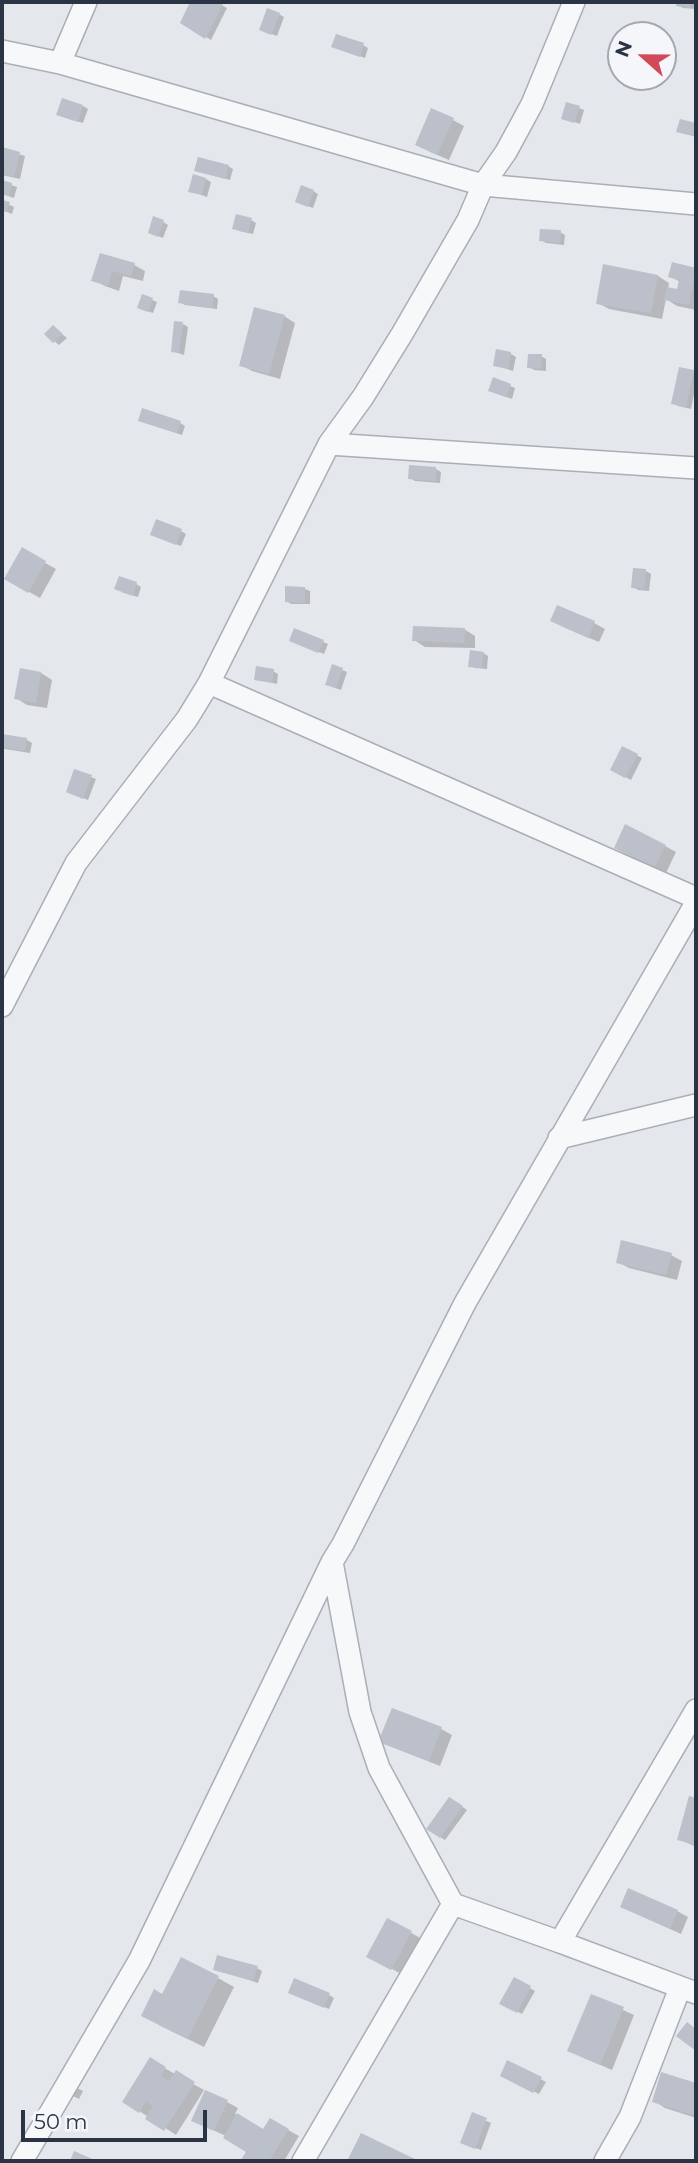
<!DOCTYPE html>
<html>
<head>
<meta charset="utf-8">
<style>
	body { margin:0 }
	#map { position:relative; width:698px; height:2163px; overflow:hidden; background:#e4e7ec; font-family:Montserrat,sans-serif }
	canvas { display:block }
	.frame { position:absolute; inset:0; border:4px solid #2b3445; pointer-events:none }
	.north { position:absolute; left:607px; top:21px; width:70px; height:70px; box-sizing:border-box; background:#f4f6f9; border:2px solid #a4a8b1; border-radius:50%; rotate:291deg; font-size:19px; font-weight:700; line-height:28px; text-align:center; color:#2b3445 }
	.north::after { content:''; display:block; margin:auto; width:24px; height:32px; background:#d1495b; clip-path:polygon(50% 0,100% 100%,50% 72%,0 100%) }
	.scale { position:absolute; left:21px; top:2110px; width:186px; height:32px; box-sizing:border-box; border:4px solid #2b3445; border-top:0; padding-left:9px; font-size:21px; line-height:24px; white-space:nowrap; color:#2b3445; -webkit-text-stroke:5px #f4f6f9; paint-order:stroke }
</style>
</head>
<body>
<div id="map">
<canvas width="698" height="2163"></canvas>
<div class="frame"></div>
<div class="north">N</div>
<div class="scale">50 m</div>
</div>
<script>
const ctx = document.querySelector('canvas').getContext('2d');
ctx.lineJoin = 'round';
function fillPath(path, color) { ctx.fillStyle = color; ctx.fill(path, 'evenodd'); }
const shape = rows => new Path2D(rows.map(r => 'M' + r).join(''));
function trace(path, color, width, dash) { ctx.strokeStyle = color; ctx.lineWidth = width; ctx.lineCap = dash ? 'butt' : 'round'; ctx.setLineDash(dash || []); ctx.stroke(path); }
fillPath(shape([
	[192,2,215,2,227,8,211,40,182,22],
	[679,2,696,2,695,9,683,8,678,5],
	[279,14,284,17,277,36,266,32],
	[363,45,368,48,365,58,338,49],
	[83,106,88,109,83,123,63,117],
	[579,108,584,110,580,124,563,118],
	[453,120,464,126,449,160,428,151],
	[681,121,696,125,696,137,678,131],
	[2,149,25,156,20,179,2,175],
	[228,166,233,169,230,180,196,170],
	[206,179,211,182,207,197,190,191],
	[2,182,17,187,14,198,2,194],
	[313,191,318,194,313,208,302,204],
	[2,201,14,207,12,214,2,210],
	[251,220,256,223,253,234,239,231],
	[163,222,168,225,163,238,155,235],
	[560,232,565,235,564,245,546,243,541,240],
	[101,255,134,265,145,271,143,281,123,276,119,291,105,286,94,280],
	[605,266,658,276,669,283,668,289,678,291,680,282,670,276,696,269,696,310,677,306,666,299,662,319,609,309,598,303],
	[213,296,218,299,217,309,185,305,179,302],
	[152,300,157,302,153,313,144,310],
	[284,316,295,323,280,379,252,371,241,365],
	[183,324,188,327,184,355,172,351],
	[53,327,67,338,59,345,46,334],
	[511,354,516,357,513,371,495,365],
	[541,356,546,359,546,371,534,370,529,367],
	[693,372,696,374,696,385,691,409,678,406,673,403],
	[494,379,515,388,512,399,495,393],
	[145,423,180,423,185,426,182,435],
	[436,469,441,472,440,483,415,481,410,478],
	[181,531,186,534,181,546,157,537],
	[22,550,56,569,40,598,6,579],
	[646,571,651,574,649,591,638,590,633,587],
	[136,584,141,587,138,597,121,592],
	[305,589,310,591,310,604,291,604,286,601],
	[594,623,605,629,599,642,563,627],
	[464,629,475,636,475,648,425,647,414,640],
	[323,642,328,644,324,654,296,643],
	[483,653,488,656,487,669,475,668,470,666],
	[333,666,347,672,341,690,332,687],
	[21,670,41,673,52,680,47,708,27,705,16,698],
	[273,671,278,674,277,684,256,679],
	[2,736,27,740,32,743,30,753,5,749,2,747],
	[623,748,642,758,631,780,612,770],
	[91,777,96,779,88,800,73,794],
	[665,846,676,852,666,873,627,853],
	[671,1255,682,1261,677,1280,629,1268,618,1262],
	[393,1710,441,1729,452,1735,440,1766,392,1747,381,1741],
	[690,1799,696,1800,696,1847,679,1839],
	[455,1802,467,1810,445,1840,440,1837],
	[622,1907,677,1911,688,1917,681,1934],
	[388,1920,422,1939,403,1975,369,1956],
	[257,1968,262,1971,258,1983,215,1969],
	[218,1978,234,1987,204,2047,159,2025],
	[514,1979,535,1991,522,2014,501,2003],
	[295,1995,329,1995,334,1998,329,2009],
	[592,1996,634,2015,612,2070,580,2056],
	[150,2060,204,2090,176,2135,124,2101],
	[508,2062,546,2082,539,2094,502,2075],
	[662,2074,696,2085,696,2118,665,2108,654,2101],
	[73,2086,83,2091,79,2099,69,2094],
	[227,2102,238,2108,235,2114,264,2131,270,2120,299,2136,284,2161,242,2161,249,2151,226,2136,204,2126],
	[473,2115,491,2123,481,2150,467,2145]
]), '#0003');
fillPath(shape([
	[190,2,219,2,223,4,205,39,180,23],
	[677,2,691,2,690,8,676,6],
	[267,8,280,13,271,35,259,30],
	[336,34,364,43,360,57,331,47],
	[62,98,83,105,78,122,56,115],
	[566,102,580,106,574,123,561,119],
	[431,108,454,118,437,155,415,145],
	[680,119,696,123,693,136,676,132],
	[2,147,20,152,14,177,2,174],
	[198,157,229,165,225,179,194,171],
	[193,174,206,178,202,195,188,192],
	[2,180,12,183,9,196,2,194],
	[301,185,314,190,308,207,295,202],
	[2,200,10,202,6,212,2,211],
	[236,214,252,218,248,233,232,229],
	[153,216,164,220,158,237,148,233],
	[540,229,561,230,560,243,539,241],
	[100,253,135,263,131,276,112,271,108,286,91,281],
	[672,262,696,268,689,305,664,300,667,287,677,289,679,280,668,277],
	[603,264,658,275,651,313,596,304],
	[180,290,214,294,212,308,178,303],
	[142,294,153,298,148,312,137,308],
	[254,307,285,315,269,374,239,366],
	[174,321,183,322,179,353,171,352],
	[53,325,63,334,53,343,44,334],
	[496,349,511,352,508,369,493,366],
	[528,354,542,354,541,369,527,368],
	[679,367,694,370,686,407,671,404],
	[493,377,511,384,506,397,488,391],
	[142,408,181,421,177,433,138,421],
	[409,465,436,467,436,481,408,479],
	[156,519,182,529,176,545,150,535],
	[22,547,46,561,28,593,4,579],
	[633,568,646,569,644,589,631,588],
	[119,576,137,582,133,596,114,589],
	[285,586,305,587,305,603,285,602],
	[557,605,595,621,588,638,550,621],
	[413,626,465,628,464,643,412,641],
	[294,628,324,640,318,653,289,641],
	[470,650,484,652,482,668,468,667],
	[332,664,343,668,336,688,325,685],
	[256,666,274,669,272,683,254,680],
	[20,668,41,672,36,703,14,699],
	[2,734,27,738,25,751,2,747],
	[622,746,638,754,625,778,610,770],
	[74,769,92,775,83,799,66,792],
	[625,824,666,845,654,868,614,848],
	[621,1240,672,1253,666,1275,616,1263],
	[392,1708,442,1727,429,1761,378,1742],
	[689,1796,696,1798,696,1845,677,1840],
	[449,1797,463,1806,440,1838,426,1829],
	[628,1888,678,1910,670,1929,620,1907],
	[387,1918,412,1931,391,1970,366,1957],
	[217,1955,258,1966,253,1981,213,1970],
	[181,1957,219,1976,187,2039,141,2016,154,1989,162,1994],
	[514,1977,531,1986,517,2013,499,2004],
	[294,1978,330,1993,324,2008,288,1993],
	[591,1994,624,2007,600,2065,567,2051],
	[687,2022,696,2029,696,2051,676,2036],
	[150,2057,166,2067,161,2076,169,2081,176,2070,195,2082,164,2131,145,2119,153,2106,146,2101,139,2113,122,2102],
	[507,2060,542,2077,533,2093,500,2076],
	[661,2072,696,2083,696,2116,652,2102],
	[205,2090,228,2100,214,2131,191,2121],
	[472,2112,487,2118,475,2149,460,2143],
	[237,2113,263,2129,270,2118,289,2129,269,2161,240,2161,246,2152,223,2138],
	[361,2133,419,2161,347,2161],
	[74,2151,97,2161,70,2161]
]), '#bbc0ca');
const minor = shape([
	[574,2,532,104,506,152,483,185,696,204],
	[2,51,60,63,483,185,468,220,402,334,363,397,329,444,209,683,187,719,76,863,2,1006],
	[60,63,86,2],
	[329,444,696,468],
	[209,683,696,898],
	[559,1138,696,1105],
	[332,1562,360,1712,379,1768,453,1904,560,1942,696,1710],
	[560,1942,696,1993],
	[22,2161,139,1961,332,1562,343,1544,465,1303,696,903],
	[303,2161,453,1904],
	[605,2161,630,2117,680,1988]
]);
trace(minor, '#a9aeb7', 24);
trace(minor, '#f7f8fa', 21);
</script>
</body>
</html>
